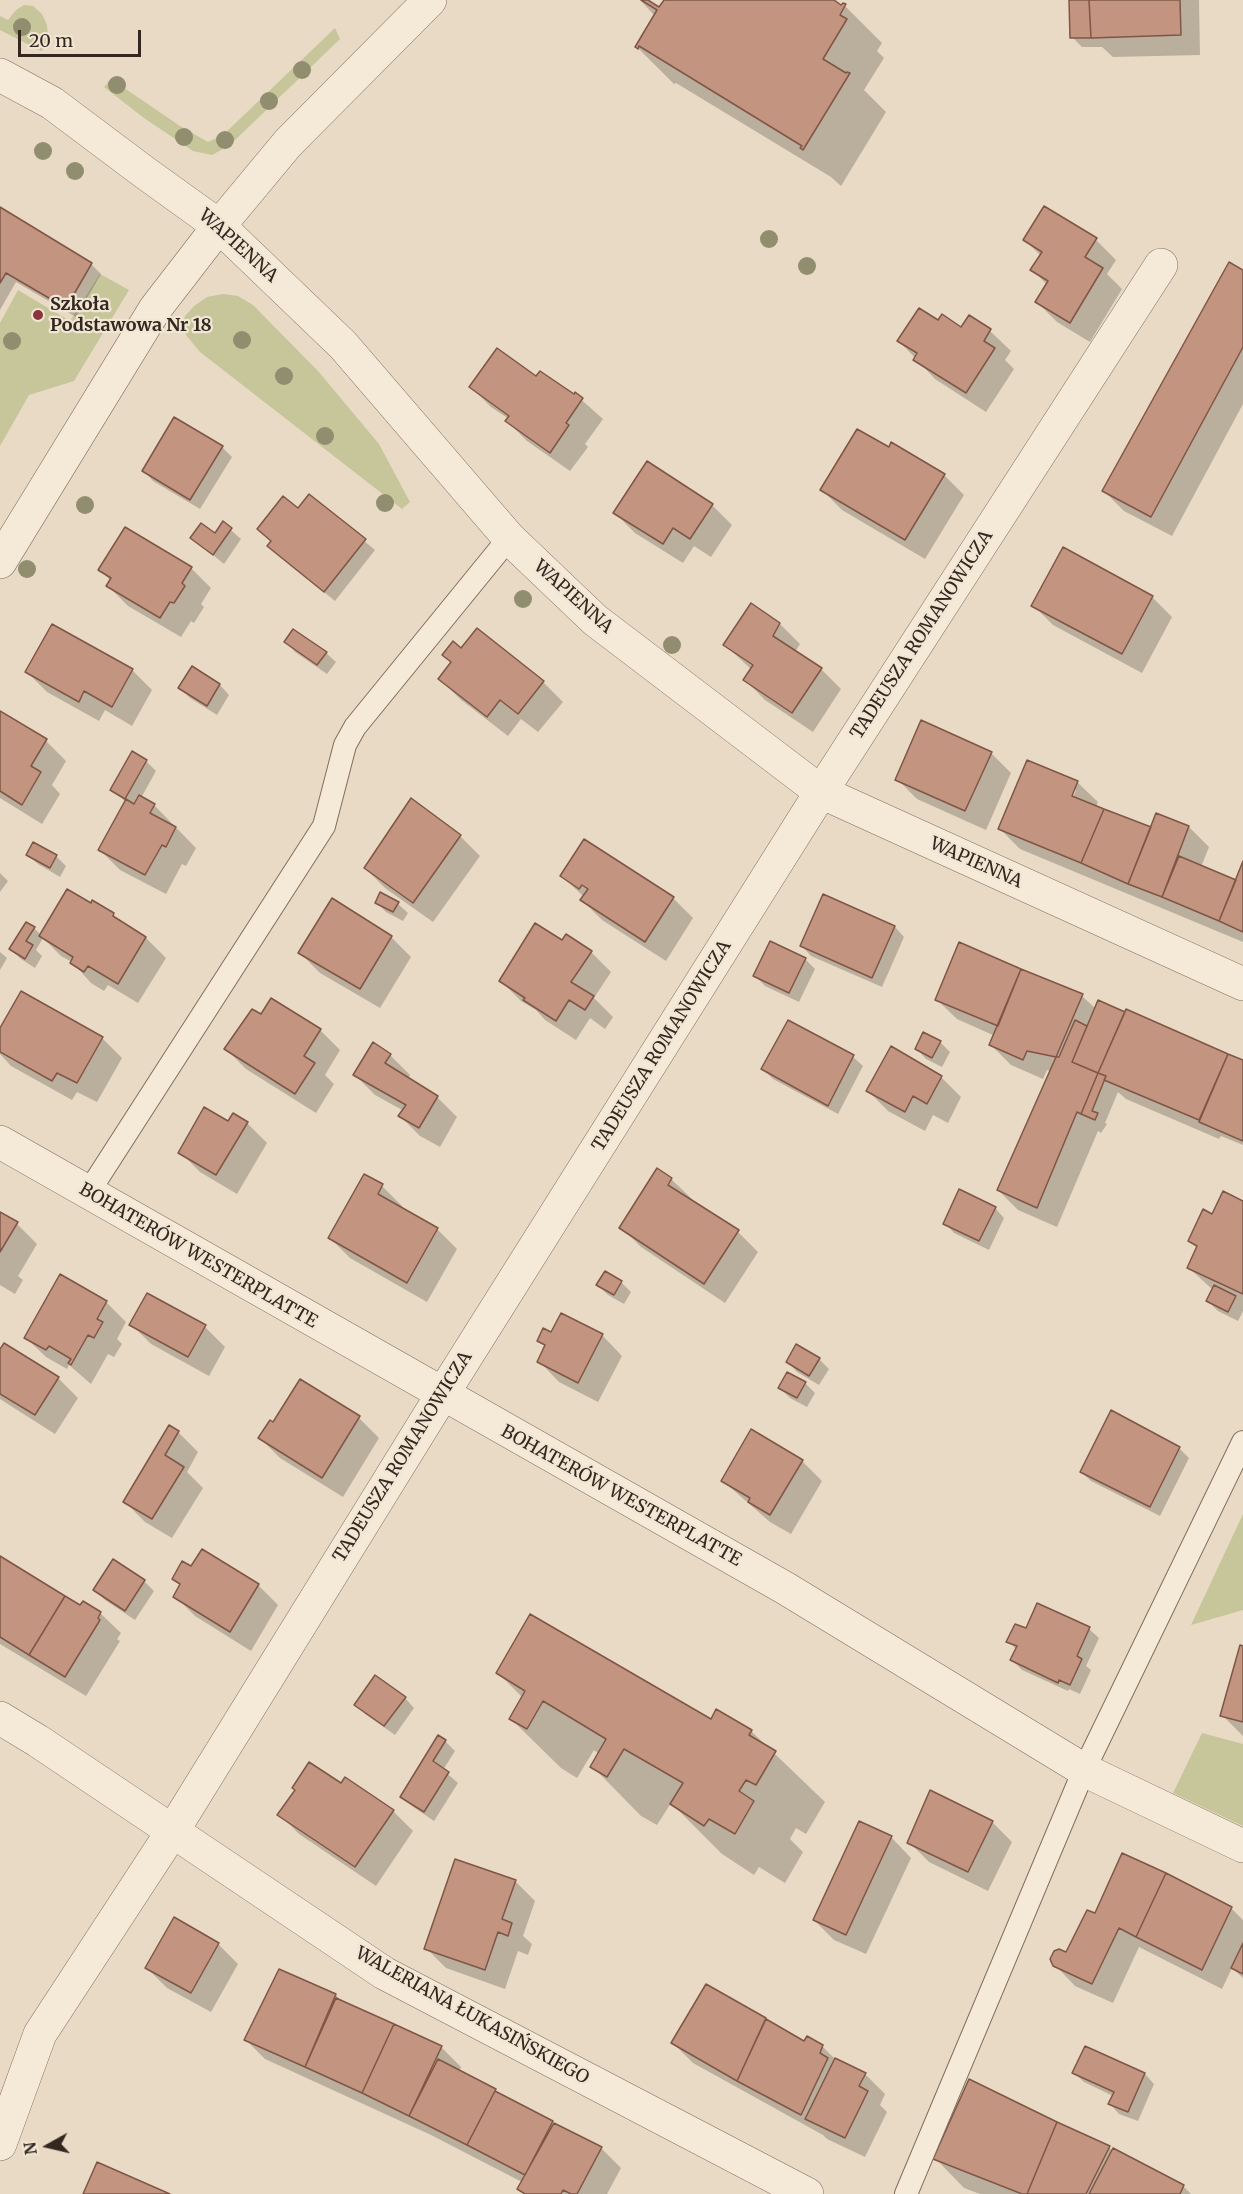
<!DOCTYPE html>
<html>
<head>
<meta charset="utf-8">
<style>
	body { margin:0 }
	#map { position:relative; width:1243px; height:2194px; overflow:hidden; background:#e9dac5; font-family:Merriweather,serif }
	canvas { display:block }
	.north { position:absolute; left:18px; top:2116px; width:60px; height:60px; -webkit-text-stroke:4px #f1e6d4; paint-order:stroke; rotate:262deg; font-size:16px; font-weight:700; line-height:24px; text-align:center; color:#34271f }
	.north::after { content:''; display:block; margin:auto; width:21px; height:27px; background:#34271f; clip-path:polygon(50% 0,100% 100%,50% 72%,0 100%) }
	.scale { position:absolute; left:18px; top:30px; width:123px; height:27px; box-sizing:border-box; border:3px solid #34271f; border-top:0; padding-left:8px; font-size:18px; line-height:21px; white-space:nowrap; color:#34271f; -webkit-text-stroke:4px #f1e6d4; paint-order:stroke }
</style>
</head>
<body>
<div id="map">
<canvas width="1243" height="2194"></canvas>
<div class="north">N</div>
<div class="scale">20 m</div>
</div>
<script>
const ctx = document.querySelector('canvas').getContext('2d');
ctx.lineJoin = 'round';
function fillPath(path, color) { ctx.fillStyle = color; ctx.fill(path, 'evenodd'); }
const shape = rows => new Path2D(rows.map(r => 'M' + r).join(''));
function trace(path, color, width, dash) { ctx.strokeStyle = color; ctx.lineWidth = width; ctx.lineCap = dash ? 'butt' : 'round'; ctx.setLineDash(dash || []); ctx.stroke(path); }
function write(font, color, halo, rows, align = 'center') {
  ctx.font = font + ' Merriweather,serif'; ctx.lineWidth = 4.5; ctx.setLineDash([]); ctx.textBaseline = 'middle'; ctx.strokeStyle = halo; ctx.fillStyle = color; for (const [text, x, y, turn = 0] of rows) {
    ctx.save(); ctx.translate(x, y); ctx.rotate((+turn || 0) * Math.PI / 180); ctx.textAlign = isNaN(turn) ? turn : align; if (halo) ctx.strokeText(text, 0, 0); ctx.fillText(text, 0, 0); ctx.restore();
  }
}
fillPath(shape([
	[24,5,33,6,42,14,47,25,48,37,45,48,41,51,0,30,0,16,8,20,16,10],
	[335,28,340,39,230,145,212,155,193,151,144,118,104,87,111,79,180,126,208,142,223,135],
	[100,274,129,290,74,381,29,395,0,446,0,323,18,290,70,321],
	[223,294,238,296,253,305,318,371,379,444,410,502,402,509,200,352,186,335,183,324,185,316,194,306,207,297],
	[1243,1514,1243,1610,1191,1625],
	[1202,1733,1243,1744,1243,1826,1173,1793]
]), '#c6c69a');
fillPath(shape([
	[640,0,645,0,660,9,665,0,831,0,841,7,845,6,882,43,877,51,884,58,864,90,886,112,841,186,831,177,676,83,674,84,637,47,655,16],
	[1071,0,1199,0,1200,55,1113,57,1102,47,1082,47,1072,37],
	[1044,208,1096,240,1116,260,1107,274,1122,289,1090,342,1057,322,1037,302,1047,285,1032,269,1041,256,1025,240],
	[0,209,91,264,101,274,76,317,16,282,0,310],
	[1243,272,1243,404,1172,536,1124,511,1104,491],
	[970,317,990,331,1011,351,1005,360,1014,369,986,412,935,379,899,341,938,322,962,329],
	[537,379,574,397,576,395,603,419,585,444,588,447,570,471,527,441,507,421,509,419,491,407,471,387],
	[222,447,232,457,200,509,153,481,144,471],
	[889,449,944,475,964,495,925,559,842,510,822,490],
	[310,496,375,550,335,601,279,556,269,546,272,542,259,529,298,510],
	[712,505,732,525,711,557,694,546,683,563,635,533,615,513],
	[223,523,241,539,224,564,192,538,216,535],
	[191,568,211,588,201,604,204,607,194,623,191,621,181,637,128,606,108,586,111,581,100,570],
	[1152,597,1172,617,1142,673,1053,625,1033,605],
	[751,605,780,624,800,644,795,652,821,669,841,689,813,732,765,700,745,680,752,670,725,645],
	[286,642,326,653,336,662,327,674,295,652],
	[462,650,543,682,563,702,538,732,521,719,508,736,460,699,440,679,452,663,444,655],
	[193,668,220,685,229,695,217,715,190,698,180,688],
	[132,670,152,690,132,726,105,710,99,721,47,692,27,672],
	[0,713,46,741,66,761,52,785,60,794,42,824,0,798],
	[991,753,1011,773,986,830,917,799,897,779],
	[146,761,156,771,141,798,154,805,196,848,186,866,182,864,166,894,120,870,100,850,126,802,112,789],
	[1077,782,1098,802,1096,807,1152,829,1157,815,1189,827,1209,847,1201,867,1236,882,1243,865,1243,942,1020,849,1000,829],
	[1073,790,1076,790,1071,803],
	[460,836,480,856,433,922,385,888,365,868],
	[585,841,673,898,693,918,666,961,602,920,582,900,584,897,562,876],
	[28,855,56,856,66,866,60,877,38,864],
	[0,873,8,881,0,892],
	[824,896,895,927,904,937,882,987,811,956,802,946],
	[332,900,391,937,411,957,380,1008,320,973,300,953],
	[376,902,398,904,408,913,403,921,386,912],
	[91,905,113,915,123,924,146,938,166,958,138,1003,108,985,104,991,91,983,72,962,61,956,43,938,36,950,42,956,35,968,21,959,11,949,34,928,41,935],
	[562,942,591,952,611,972,594,998,613,1017,605,1029,590,1018,576,1040,545,1020,536,1010,521,1001,501,981],
	[0,952,7,958,0,970],
	[805,959,815,969,799,1002,765,986,755,976],
	[1082,996,1096,1009,1125,1014,1126,1011,1243,1062,1243,1145,1221,1136,1219,1139,1126,1099,1118,1092,1105,1123,1107,1124,1101,1133,1098,1131,1057,1227,1018,1210,998,1190,1051,1071,1047,1070,1043,1079,1011,1065,991,1045,995,1036,957,1019,936,999],
	[261,1017,320,1030,340,1050,325,1075,334,1084,316,1113,246,1069,226,1049],
	[789,1022,853,1057,863,1066,838,1114,773,1079,763,1069],
	[0,1031,102,1038,122,1058,97,1102,77,1092,72,1100,11,1066,0,1054],
	[940,1042,950,1052,942,1067,926,1059,917,1049],
	[390,1055,410,1075,408,1079,437,1097,457,1117,440,1147,420,1136,400,1116,404,1111,375,1095,355,1075],
	[941,1077,961,1097,948,1123,933,1115,925,1131,888,1111,868,1091],
	[229,1123,247,1123,267,1143,237,1194,200,1172,180,1152],
	[658,1170,671,1179,692,1199,691,1201,738,1232,758,1252,725,1303,641,1247,621,1227],
	[365,1176,382,1186,402,1206,401,1208,437,1229,457,1249,427,1302,350,1258,330,1238],
	[1243,1202,1243,1311,1238,1321,1218,1311,1208,1301,1213,1290,1189,1268,1198,1249,1190,1241,1213,1216],
	[995,1208,1004,1218,989,1250,954,1233,945,1223],
	[0,1214,17,1224,37,1244,18,1276,23,1280,15,1294,0,1285],
	[621,1282,631,1292,624,1304,608,1295,598,1285],
	[106,1302,126,1322,117,1339,122,1344,114,1357,108,1354,91,1384,69,1365,67,1369,46,1357,25,1337],
	[131,1324,205,1327,225,1347,209,1376,151,1344],
	[552,1335,602,1335,622,1356,598,1402,559,1382,539,1361,546,1347,539,1340],
	[0,1352,58,1378,78,1398,55,1434,0,1399],
	[819,1359,829,1369,819,1385,797,1372,788,1362],
	[300,1381,359,1418,379,1438,343,1497,280,1458,260,1438,274,1424],
	[805,1383,815,1393,807,1407,790,1398,780,1388],
	[178,1432,198,1452,187,1472,203,1488,172,1538,145,1522,125,1502],
	[1179,1448,1189,1458,1160,1516,1091,1481,1081,1472],
	[802,1461,822,1481,791,1534,770,1522,723,1481],
	[0,1555,6,1561,81,1607,84,1603,100,1613,121,1633,117,1639,120,1641,86,1696,0,1644],
	[191,1569,258,1585,278,1605,251,1651,195,1616,175,1596,181,1586,174,1579],
	[144,1581,154,1591,135,1620,105,1600,95,1590],
	[1089,1629,1099,1638,1086,1666,1091,1670,1080,1694,1069,1689,1068,1691,1022,1670,1012,1660,1017,1650,1008,1641,1027,1630],
	[1243,1648,1243,1736,1222,1715],
	[498,1673,751,1731,825,1802,806,1834,796,1828,790,1839,803,1852,785,1883,759,1867,754,1875,722,1854,671,1803,657,1825,641,1816,592,1766,599,1754,594,1750,577,1778,561,1768,511,1719,523,1698],
	[405,1698,414,1708,395,1735,365,1714,356,1704],
	[445,1741,455,1751,443,1770,458,1783,434,1821,412,1806,402,1797],
	[342,1786,393,1811,413,1831,376,1886,299,1834,279,1814],
	[992,1822,1012,1842,988,1891,929,1862,909,1842],
	[891,1837,911,1858,866,1954,834,1940,814,1920],
	[515,1881,535,1901,523,1936,532,1944,528,1955,518,1951,505,1989,446,1968,426,1948],
	[1231,1908,1243,1920,1243,1978,1232,1968,1222,1989,1139,1947,1113,2003,1075,1986,1055,1965,1066,1954,1096,1915],
	[218,1944,238,1964,211,2012,167,1988,147,1968],
	[280,1971,336,1995,342,2002,441,2047,461,2067,459,2072,554,2125,601,2148,621,2168,607,2194,524,2194,519,2189,522,2182,431,2135,265,2059,245,2039],
	[706,1986,805,2043,822,2046,836,2060,865,2074,885,2094,880,2105,887,2112,865,2157,827,2139,823,2135,693,2063,673,2043],
	[1074,2073,1145,2074,1154,2084,1138,2121,1119,2114,1110,2104,1113,2096,1084,2082],
	[1109,2147,1113,2152,1183,2186,1191,2194,980,2194,964,2188,935,2158]
]), '#0003');
const building = shape([
	[641,0,648,0,659,7,664,0,834,0,841,5,843,3,846,4,840,15,847,19,823,59,846,73,847,72,850,73,803,150,800,148,802,146,639,46,638,49,635,47,657,10,641,0],
	[1069,0,1089,0,1091,38,1070,38,1069,0],
	[1089,0,1180,0,1181,35,1091,38,1089,0],
	[1044,206,1097,238,1085,257,1103,268,1070,323,1035,302,1048,281,1030,270,1042,252,1023,240,1044,206],
	[0,207,92,263,66,308,6,273,0,283,0,207],
	[1229,262,1243,270,1243,347,1151,517,1102,491,1229,262],
	[919,308,938,320,942,314,961,327,969,315,991,329,984,341,995,348,966,393,913,360,917,353,897,341,919,308],
	[497,348,536,376,540,371,574,394,575,392,583,398,566,423,569,425,550,453,505,421,509,416,469,387,497,348],
	[174,417,223,446,190,500,142,471,174,417],
	[857,429,889,447,891,442,945,474,905,540,820,490,857,429],
	[647,461,713,504,690,539,673,528,663,544,613,513,647,461],
	[309,494,366,539,324,592,267,546,271,541,257,529,283,496,298,508,309,494],
	[223,521,232,528,213,555,190,538,201,523,215,533,223,521],
	[125,527,192,567,182,583,185,586,174,603,170,602,160,618,106,586,111,578,98,570,125,527],
	[1063,547,1153,596,1122,654,1031,606,1063,547],
	[751,603,780,623,773,636,822,668,792,713,743,680,753,665,723,645,751,603],
	[52,624,133,669,112,707,84,691,79,702,25,672,52,624],
	[477,628,544,681,518,714,500,700,487,717,438,679,451,662,442,655,453,641,461,648,477,628],
	[293,629,327,652,317,665,284,642,293,629],
	[192,666,220,684,207,706,178,688,192,666],
	[0,711,47,739,31,766,41,772,22,805,0,791,0,711],
	[921,720,992,752,965,811,895,780,921,720],
	[132,751,147,760,125,799,110,790,132,751],
	[1027,760,1078,781,1072,796,1104,809,1081,863,998,829,1027,760],
	[139,795,155,804,150,813,176,827,166,847,162,845,145,875,98,850,126,799,134,804,139,795],
	[411,798,461,835,413,903,364,868,411,798],
	[1104,809,1151,827,1128,884,1081,863,1104,809],
	[1156,813,1189,826,1162,897,1128,884,1156,813],
	[584,839,674,897,645,942,580,900,588,889,582,885,579,889,560,876,584,839],
	[33,842,57,855,50,868,26,855,33,842],
	[1179,856,1236,880,1219,921,1162,897,1179,856],
	[1243,861,1243,932,1219,921,1243,861],
	[67,889,91,903,92,900,114,913,113,916,146,937,118,984,88,966,84,972,70,963,73,957,39,936,67,889],
	[380,892,399,902,393,912,375,903,380,892],
	[823,894,895,926,872,978,800,946,823,894],
	[332,898,392,936,360,989,298,953,332,898],
	[26,922,35,927,26,941,33,945,25,959,9,949,26,922],
	[535,923,562,940,566,934,592,951,571,982,594,996,585,1010,569,1000,556,1021,523,1000,525,998,499,981,535,923],
	[770,941,806,958,789,993,753,976,770,941],
	[959,942,1021,969,998,1026,935,1000,959,942],
	[1021,969,1083,994,1056,1057,1027,1051,1023,1060,989,1045,1021,969],
	[21,991,103,1037,77,1083,57,1073,52,1081,0,1052,0,1028,21,991],
	[271,998,321,1029,304,1056,315,1063,295,1094,224,1049,252,1009,261,1014,271,998],
	[1098,1000,1125,1012,1098,1073,1072,1062,1098,1000],
	[1126,1009,1228,1054,1199,1120,1104,1080,1106,1076,1098,1073,1126,1009],
	[788,1020,854,1055,828,1106,761,1069,788,1020],
	[1075,1020,1087,1026,1072,1062,1098,1073,1081,1114,1077,1112,1037,1208,997,1190,1056,1057,1059,1057,1075,1020],
	[923,1032,941,1041,932,1058,915,1049,923,1032],
	[373,1042,391,1054,385,1063,438,1096,419,1128,398,1116,406,1105,353,1075,373,1042],
	[891,1046,942,1076,927,1104,913,1096,905,1112,866,1091,891,1046],
	[1228,1054,1243,1060,1243,1141,1199,1122,1228,1054],
	[1098,1073,1106,1076,1092,1111,1098,1113,1095,1120,1081,1114,1098,1073],
	[204,1107,228,1121,233,1113,248,1122,216,1175,178,1153,204,1107],
	[657,1168,672,1178,668,1185,739,1230,704,1284,619,1228,657,1168],
	[364,1174,383,1184,378,1194,438,1228,407,1283,328,1238,364,1174],
	[959,1189,996,1207,979,1241,943,1224,959,1189],
	[1223,1191,1243,1201,1243,1294,1187,1268,1197,1246,1188,1241,1203,1209,1212,1214,1223,1191],
	[0,1212,18,1222,0,1252,0,1212],
	[605,1271,622,1281,614,1295,596,1285,605,1271],
	[60,1274,107,1301,97,1319,103,1322,94,1338,88,1335,71,1365,68,1363,71,1359,49,1346,46,1350,24,1338,60,1274],
	[1214,1285,1236,1296,1228,1312,1206,1301,1214,1285],
	[147,1293,206,1325,188,1357,129,1325,147,1293],
	[561,1313,603,1334,578,1383,537,1362,545,1345,537,1341,543,1328,551,1332,561,1313],
	[4,1343,59,1377,35,1415,0,1394,0,1349,4,1343],
	[796,1344,820,1358,809,1376,786,1362,796,1344],
	[787,1372,806,1382,797,1398,778,1388,787,1372],
	[300,1379,360,1416,322,1478,258,1438,270,1420,273,1422,300,1379],
	[1111,1410,1180,1447,1150,1507,1080,1472,1111,1410],
	[169,1425,179,1431,165,1455,184,1467,152,1519,123,1502,169,1425],
	[751,1429,803,1460,770,1515,748,1502,750,1498,721,1481,751,1429],
	[202,1549,259,1584,230,1632,173,1597,180,1584,172,1579,182,1561,191,1566,202,1549],
	[0,1556,65,1596,29,1655,0,1637,0,1556],
	[113,1559,145,1580,125,1611,93,1590,113,1559],
	[65,1596,80,1605,83,1601,101,1612,98,1618,100,1620,65,1677,29,1655,65,1596],
	[1037,1603,1090,1627,1077,1656,1082,1659,1070,1685,1059,1680,1058,1683,1010,1660,1017,1646,1006,1642,1015,1624,1026,1628,1037,1603],
	[530,1614,711,1719,716,1709,752,1730,749,1735,776,1751,756,1785,746,1780,739,1791,754,1801,735,1834,709,1819,704,1826,670,1804,683,1783,624,1749,607,1777,590,1767,606,1739,543,1701,527,1729,509,1719,525,1691,496,1673,530,1614],
	[1240,1645,1243,1646,1243,1722,1220,1716,1240,1645],
	[375,1675,406,1697,384,1726,354,1705,375,1675],
	[438,1735,446,1740,433,1761,449,1772,424,1812,400,1797,438,1735],
	[309,1762,341,1783,345,1777,394,1810,355,1867,277,1815,295,1790,292,1788,309,1762],
	[930,1790,993,1821,968,1872,907,1843,930,1790],
	[859,1821,892,1836,846,1935,813,1920,859,1821],
	[1122,1853,1166,1873,1136,1937,1119,1928,1092,1984,1053,1966,1050,1959,1054,1951,1059,1949,1066,1952,1087,1910,1095,1913,1122,1853],
	[455,1859,516,1880,502,1919,512,1923,508,1936,498,1932,485,1970,424,1949,455,1859],
	[1166,1873,1232,1907,1202,1970,1136,1937,1166,1873],
	[174,1917,219,1943,191,1993,145,1968,174,1917],
	[1243,1943,1243,1974,1231,1968,1243,1943],
	[279,1969,336,1994,305,2067,244,2040,279,1969],
	[706,1984,766,2018,737,2081,671,2043,706,1984],
	[336,1998,394,2024,362,2093,305,2067,336,1998],
	[766,2019,804,2041,807,2036,823,2045,820,2053,828,2058,801,2115,737,2081,766,2019],
	[394,2024,442,2046,409,2116,362,2093,394,2024],
	[1085,2046,1145,2073,1128,2112,1108,2104,1114,2092,1072,2073,1085,2046],
	[835,2058,866,2073,859,2086,868,2091,845,2138,805,2119,835,2058],
	[438,2059,496,2089,467,2145,409,2116,438,2059],
	[969,2079,1057,2122,1027,2194,1022,2194,933,2159,969,2079],
	[495,2091,553,2121,525,2175,467,2145,495,2091],
	[1057,2122,1110,2146,1086,2194,1027,2194,1057,2122],
	[554,2123,602,2147,577,2194,571,2194,563,2190,561,2194,525,2194,517,2189,554,2123],
	[1113,2148,1184,2185,1180,2194,1089,2194,1113,2148],
	[97,2162,170,2194,83,2194,97,2162]
]);
fillPath(building, '#c3947f');
trace(building, '#7f5646', 1.5);
const service = shape([
	[88,1193,324,826,345,745,355,727,509,538],
	[906,2194,1084,1770,1243,1442]
]);
const minor = shape([
	[0,75,52,103,144,172,219,226,343,345,509,538,595,620,821,792,1243,984],
	[0,562,155,309,219,226,288,143,430,0],
	[0,1142,785,1588,1084,1770,1243,1846],
	[0,1718,38,1741,384,1973,807,2194],
	[0,2144,40,2034,172,1832,442,1395,821,792,1161,265]
]);
trace(service, '#826d5d', 24);
trace(minor, '#826d5d', 34);
trace(service, '#f5e9d8', 22);
trace(minor, '#f5e9d8', 33);
ctx.fillStyle = '#918d6f';
for (const [x, y] of [
	[22,27],
	[302,70],
	[117,85],
	[269,101],
	[184,137],
	[225,140],
	[43,151],
	[75,171],
	[769,239],
	[807,266],
	[242,340],
	[12,341],
	[284,376],
	[325,436],
	[385,503],
	[85,505],
	[27,569],
	[523,599],
	[672,645]
]) { ctx.beginPath(); ctx.arc(x, y, 9, 0, 2 * Math.PI); ctx.fill(); }
for (const [x, y, r, color] of [
	[38,315,6,"#8b343e"]
]) { const dot = new Path2D(); dot.arc(x, y, r, 0, 2 * Math.PI); ctx.fillStyle = color; ctx.fill(dot); trace(dot, '#f1e6d4', 2); }
write('18px', '#34271f', '#f1e6d4', [
	["WAPIENNA",238,246,42],
	["WAPIENNA",573,597,42],
	["TADEUSZA ROMANOWICZA",922,635,-57],
	["WAPIENNA",976,863,24],
	["TADEUSZA ROMANOWICZA",662,1046,-58],
	["BOHATERÓW WESTERPLATTE",198,1256,30],
	["TADEUSZA ROMANOWICZA",403,1457,-58],
	["BOHATERÓW WESTERPLATTE",621,1496,29],
	["WALERIANA ŁUKASIŃSKIEGO",472,2016,29]
]);
write('bold 18px', '#34271f', '#f1e6d4', [
	["Szkoła",50,305],
	["Podstawowa Nr 18",50,326]
], 'left');
</script>
</body>
</html>
